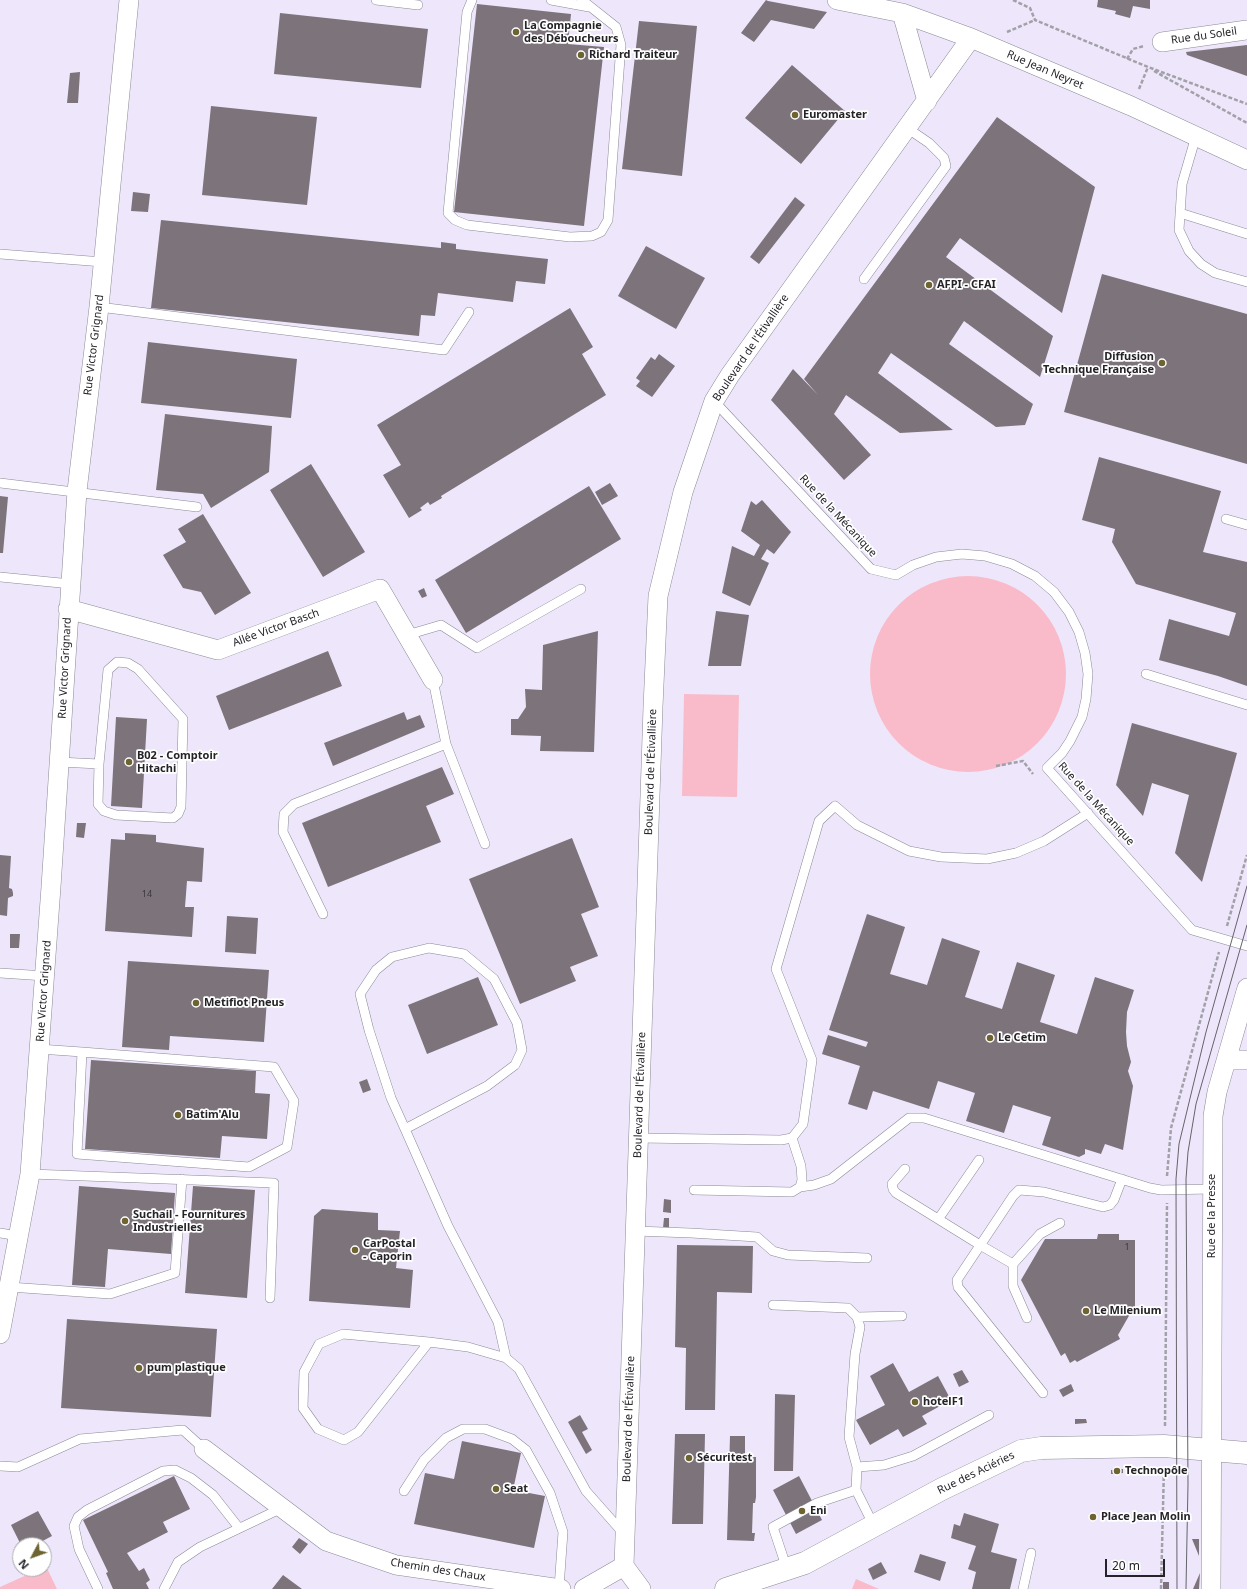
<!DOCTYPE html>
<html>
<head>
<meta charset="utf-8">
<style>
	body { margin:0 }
	#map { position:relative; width:1247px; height:1589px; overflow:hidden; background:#f7f4ff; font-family:"Noto Sans",sans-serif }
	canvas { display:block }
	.north { position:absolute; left:12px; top:1537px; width:40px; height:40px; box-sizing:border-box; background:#fff; border:1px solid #a8a7a9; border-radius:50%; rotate:229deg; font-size:11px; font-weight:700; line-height:16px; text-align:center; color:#252328 }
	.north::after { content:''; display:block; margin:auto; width:14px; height:18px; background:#6d6431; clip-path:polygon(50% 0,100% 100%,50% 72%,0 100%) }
	.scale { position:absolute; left:1105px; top:1559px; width:60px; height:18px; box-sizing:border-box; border:2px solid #252328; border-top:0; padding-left:5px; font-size:12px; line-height:14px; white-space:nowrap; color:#252328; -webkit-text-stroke:3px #fff; paint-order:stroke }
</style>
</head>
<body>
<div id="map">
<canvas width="1247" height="1589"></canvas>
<div class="north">N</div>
<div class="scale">20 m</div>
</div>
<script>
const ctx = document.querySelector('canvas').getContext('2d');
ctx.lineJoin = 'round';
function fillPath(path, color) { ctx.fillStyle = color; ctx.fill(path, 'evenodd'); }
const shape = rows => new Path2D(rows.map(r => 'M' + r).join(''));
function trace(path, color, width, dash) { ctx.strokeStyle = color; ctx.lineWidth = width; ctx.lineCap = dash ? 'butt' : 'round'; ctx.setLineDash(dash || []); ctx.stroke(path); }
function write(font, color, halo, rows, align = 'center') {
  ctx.font = font + ' "Noto Sans",sans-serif'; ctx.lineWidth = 3.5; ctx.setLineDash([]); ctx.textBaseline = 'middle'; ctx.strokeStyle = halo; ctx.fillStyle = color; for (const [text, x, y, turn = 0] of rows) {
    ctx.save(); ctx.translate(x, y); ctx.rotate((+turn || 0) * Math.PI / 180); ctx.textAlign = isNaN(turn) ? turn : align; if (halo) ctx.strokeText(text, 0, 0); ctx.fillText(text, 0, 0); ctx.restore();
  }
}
fillPath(shape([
	[0,0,1247,0,1247,1589,0,1589],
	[20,1545,44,1545,44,1569,20,1569]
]), '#eee7fc');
fillPath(shape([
	'870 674a98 98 0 1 1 196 0a98 98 0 1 1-196 0Z',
	[684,694,739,695,737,797,682,796],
	[46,1566,57,1589,0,1589,0,1587,40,1569,44,1569],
	[856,1579,879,1589,852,1589]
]), '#f9bbc9');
fillPath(shape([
	[766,0,768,1,827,12,814,29,771,20,754,42,741,33],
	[1098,0,1150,0,1150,9,1133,6,1130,18,1115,14,1116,11,1097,7],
	[477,4,571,14,568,44,604,47,584,226,454,212],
	[280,13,428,29,421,88,274,74],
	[639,21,697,26,682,176,622,169],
	[1247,45,1247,76,1187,55,1186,52],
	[792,65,845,111,801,164,745,118],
	[80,72,78,103,67,103,70,73],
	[211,106,317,117,307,205,202,195],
	[997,117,1095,187,1062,313,960,238,946,257,1053,336,1040,377,964,321,949,344,1033,404,1025,425,996,427,891,353,878,373,953,430,900,433,846,395,834,414,871,455,844,480,771,400,793,369,818,395,804,379],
	[133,192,150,194,148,212,131,211],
	[795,197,805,205,759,264,750,257],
	[161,220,441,248,441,242,456,244,456,249,548,259,545,284,516,281,513,302,438,293,435,316,421,315,419,336,151,308],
	[646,246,705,278,676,329,618,296],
	[1102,274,1247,314,1247,464,1064,412],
	[570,308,593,347,582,354,606,395,441,496,442,498,430,505,428,502,420,508,422,510,409,518,383,475,401,465,377,425],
	[148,342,297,359,291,418,141,403],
	[659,354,675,366,652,397,636,386,640,381,636,378,651,357,655,360],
	[165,414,272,426,269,472,211,508,203,494,156,490],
	[1099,457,1221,491,1203,552,1247,562,1247,686,1218,676,1159,660,1169,619,1229,636,1236,613,1136,584,1112,542,1115,529,1082,520],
	[311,464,365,552,323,577,270,490],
	[610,483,618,496,602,505,595,492],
	[589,486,621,539,466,633,435,580],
	[0,496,8,497,3,553,0,553],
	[762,500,791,532,774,554,767,549,761,559,769,563,750,606,722,593,732,546,754,556,760,545,741,531,751,501,756,505],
	[203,514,251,593,215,615,201,592,183,588,163,555,186,542,178,529],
	[424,588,427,596,422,598,418,591],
	[716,611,749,615,741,666,708,666],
	[598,631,594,752,540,751,541,736,511,735,511,719,518,719,526,707,525,689,542,690,543,645],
	[328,651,342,686,229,730,216,696],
	[404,712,407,720,420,715,425,727,333,766,324,743],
	[116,717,147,719,142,808,111,806],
	[1132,723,1237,753,1202,882,1175,853,1189,795,1152,783,1143,816,1116,785],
	[442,767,454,794,426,806,441,842,328,887,302,823],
	[77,823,86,823,84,838,76,837],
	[125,833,156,835,156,842,204,848,202,882,187,881,185,907,194,907,192,937,105,931,111,839,125,840],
	[572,838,599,907,581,914,598,956,570,967,576,981,520,1004,469,879],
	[0,855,11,856,9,888,12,889,13,893,13,896,8,898,7,916,0,915],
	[867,914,905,927,890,974,927,985,942,938,980,951,965,997,1002,1009,1017,962,1055,975,1040,1022,1077,1034,1095,977,1134,990,1127,1012,1126,1032,1127,1046,1131,1062,1128,1071,1133,1086,1123,1150,1105,1144,1101,1154,1085,1149,1085,1154,1079,1157,1042,1145,1051,1117,1013,1105,1004,1133,966,1121,975,1093,938,1081,929,1109,873,1091,867,1110,848,1104,860,1066,822,1054,828,1035,866,1047,868,1042,829,1030],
	[227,916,258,918,256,954,225,952],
	[10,934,20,934,19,948,10,948],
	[128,961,269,970,264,1042,170,1036,169,1050,122,1047],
	[478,977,498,1025,427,1054,408,1005],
	[91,1060,256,1071,255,1093,270,1094,267,1139,222,1136,220,1158,85,1149],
	[367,1079,371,1090,363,1093,359,1082],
	[79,1186,175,1193,171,1254,108,1249,105,1287,72,1285],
	[193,1186,255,1190,247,1298,185,1293],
	[664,1199,671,1200,671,1213,663,1212],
	[322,1209,378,1213,378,1230,400,1231,396,1268,413,1270,410,1308,309,1301,314,1216],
	[664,1218,669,1218,669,1228,663,1228],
	[1098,1234,1119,1234,1119,1240,1135,1240,1135,1314,1130,1314,1118,1335,1120,1339,1077,1362,1075,1360,1070,1363,1065,1353,1061,1356,1021,1280,1045,1239,1097,1239],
	[677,1245,753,1246,752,1293,717,1292,715,1410,685,1410,686,1348,675,1347],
	[67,1319,217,1329,211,1417,61,1408],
	[893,1363,909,1392,938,1376,951,1400,922,1416,927,1424,903,1437,898,1429,870,1445,856,1420,885,1405,870,1376],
	[962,1370,969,1382,959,1387,953,1374],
	[1071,1384,1074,1391,1063,1397,1059,1390],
	[775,1394,795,1395,793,1471,774,1471],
	[580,1415,588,1429,582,1432,592,1450,586,1454,568,1422],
	[1075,1419,1086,1419,1087,1423,1075,1424],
	[675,1434,705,1434,703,1524,672,1524],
	[730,1436,745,1436,745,1457,756,1457,756,1497,755,1503,753,1503,752,1533,755,1533,754,1541,727,1540],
	[462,1441,521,1453,513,1490,545,1496,534,1548,414,1524,425,1473,454,1479],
	[1123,1469,1123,1473,1111,1474,1111,1470],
	[174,1476,190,1509,163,1522,168,1532,127,1553,139,1571,144,1568,150,1580,146,1583,149,1589,113,1589,106,1573,108,1572,83,1520],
	[799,1476,822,1520,796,1534,773,1490],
	[38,1511,52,1536,35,1545,21,1545,11,1525],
	[964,1513,999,1524,991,1552,1017,1559,1010,1589,972,1589,976,1572,968,1569,976,1546,951,1538,954,1524,960,1526],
	[299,1538,308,1544,300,1554,292,1547],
	[1192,1539,1199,1539,1199,1556],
	[920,1554,946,1562,940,1581,914,1572],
	[881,1562,887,1573,873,1580,868,1569],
	[1200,1573,1199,1589,1193,1589],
	[283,1575,302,1589,272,1589],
	[1163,1582,1169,1582,1169,1589,1163,1589]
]), '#7d737b');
const lane = shape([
	[376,0,418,5],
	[472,0,467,12,448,213,455,220,467,225,570,237,592,236,601,232,608,220,621,45,616,27,582,0],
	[551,0,589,7],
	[1196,136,1182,184,1179,230,1189,251,1201,264,1215,273,1247,282],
	[1180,213,1247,234],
	[0,254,103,262],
	[864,279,946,166,944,158,929,143,907,128],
	[99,307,444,350,469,312],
	[714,401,871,569,896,575,913,565,936,557,962,554,985,556,1012,564,1035,576,1054,592,1069,612,1079,632,1085,653,1088,674,1086,699,1082,717,1070,741,1062,753,1047,768,1192,930,1247,946],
	[0,483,197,507],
	[1226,519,1247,525],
	[0,577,71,584],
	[407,635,441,625,477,648,581,589],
	[1146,674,1247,705],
	[433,680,446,744,485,844],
	[59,762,99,764,98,804,104,811,116,815,173,818,178,814,181,807,183,719,138,669,128,663,117,662,108,670,99,764],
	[323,914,283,832,284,814,294,804,446,744],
	[0,973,45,976],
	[39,1049,82,1052,274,1067,294,1101,287,1147,249,1167,77,1154,82,1052],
	[405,1129,487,1086,515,1065,522,1050,517,1023,494,979,464,954,429,948,392,957,376,970,360,994,369,1030,391,1098,405,1129,448,1226,498,1322,506,1358],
	[638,1138,781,1140,792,1138,803,1124,812,1060,776,969,819,821,835,806,857,825,909,851,941,857,987,859,1016,853,1044,841,1088,813],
	[905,1169,892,1184,893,1189,896,1193,980,1245,1013,1264,1040,1234,1060,1223],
	[30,1174,274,1183,270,1298],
	[800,1187,814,1185,831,1179,909,1118,924,1118,1150,1188,1161,1190,1212,1189],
	[694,1190,792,1192,800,1187,802,1180,801,1166,792,1138],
	[939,1218,979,1160],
	[635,1231,691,1233,757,1237,773,1251,788,1255,867,1258],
	[0,1233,18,1236],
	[1013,1264,1013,1286,1027,1318],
	[9,1287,110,1294,175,1273,182,1179],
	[773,1305,848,1308,857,1317,860,1327,855,1354,849,1437,857,1467,856,1490],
	[857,1317,902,1316],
	[429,1342,358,1432,344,1440,318,1429,303,1408,304,1372,319,1344,343,1334,429,1342,468,1347,506,1358,519,1369,586,1491,624,1534],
	[1043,1393,958,1287,957,1280,1013,1196,1019,1190,1044,1192,1103,1207,1110,1205,1114,1200,1122,1179],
	[0,1466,18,1467,80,1439,183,1430,204,1449],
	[857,1467,884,1465,913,1456,989,1415],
	[404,1491,424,1460,446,1438,463,1429,485,1429,512,1439,526,1450,550,1493,563,1532,559,1588],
	[787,1569,773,1527,817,1503,856,1490,874,1526],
	[98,1589,79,1549,74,1526,78,1517,87,1510,163,1471,175,1470,191,1478,213,1495,239,1528],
	[164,1589,178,1562,200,1547,282,1508],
	[1023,1589,1031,1553]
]);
const street = shape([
	[837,0,902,13,971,38,1131,106,1247,160],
	[902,13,927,101],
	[1162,42,1247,30],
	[68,609,218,650,380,589,433,680],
	[1227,1060,1247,1060],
	[0,1334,30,1174,51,887,77,491,99,307,129,0],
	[204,1449,326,1541,396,1565,561,1589],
	[584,1589,624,1566],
	[641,1589,624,1566,653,707,658,596,683,492,714,401,730,375,971,38],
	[1211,1589,1213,1116,1217,1092,1247,988]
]);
const secondary = shape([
	[726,1589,805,1563,942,1489,1021,1451,1041,1448,1164,1446,1247,1453]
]);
trace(lane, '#8c8995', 10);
trace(street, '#8c8995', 20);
trace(secondary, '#8c8995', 23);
trace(shape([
	[1013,0,1030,8,1035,20,1148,67,1247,104],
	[1007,32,1035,20],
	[1127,59,1133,49,1144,46],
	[1154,71,1247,123],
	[1139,89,1148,67],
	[996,766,1023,761,1033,774],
	[1227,926,1247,855],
	[1167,1176,1171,1128,1219,952],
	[1165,1426,1167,1203],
	[1161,1589,1164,1467]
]), '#a2a0a8', 2.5, [4, 2]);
trace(lane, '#fff', 9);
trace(street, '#fff', 19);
trace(secondary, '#fff', 22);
trace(shape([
	[1177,1589,1176,1179,1179,1144,1206,1032,1247,886],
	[1186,1589,1188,1484,1186,1179,1188,1152,1196,1104,1247,925]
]), '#656369', 1);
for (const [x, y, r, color] of [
	[516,32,4,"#6d6431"],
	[581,55,4,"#6d6431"],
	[795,115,4,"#6d6431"],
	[929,285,4,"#6d6431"],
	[1162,363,4,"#6d6431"],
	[129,762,4,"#6d6431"],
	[196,1003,4,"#6d6431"],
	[990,1038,4,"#6d6431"],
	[178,1115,4,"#6d6431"],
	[125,1221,4,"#6d6431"],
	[355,1250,4,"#6d6431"],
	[1086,1311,4,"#6d6431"],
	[139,1368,4,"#6d6431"],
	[915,1402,4,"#6d6431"],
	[689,1458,4,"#6d6431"],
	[1117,1471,4,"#6d6431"],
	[496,1489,4,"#6d6431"],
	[802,1511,4,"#6d6431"],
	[1093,1517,4,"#6d6431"]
]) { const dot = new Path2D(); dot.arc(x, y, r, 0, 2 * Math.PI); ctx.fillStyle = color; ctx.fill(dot); trace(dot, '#fff', 1.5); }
write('9px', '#3b373d', null, [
	["14",147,894],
	["1",1127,1247]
]);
write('bold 11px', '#252328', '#fff', [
	["La Compagnie",524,26],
	["des Déboucheurs",524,39],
	["Richard Traiteur",589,55],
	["Euromaster",803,115],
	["AFPI - CFAI",937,285],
	["Diffusion",1154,357,"right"],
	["Technique Française",1154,370,"right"],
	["B02 - Comptoir",137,756],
	["Hitachi",137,769],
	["Metifiot Pneus",204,1003],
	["Le Cetim",998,1038],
	["Batim'Alu",186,1115],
	["Suchail - Fournitures",133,1215],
	["Industrielles",133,1228],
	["CarPostal",363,1244],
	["- Caporin",363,1257],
	["Le Milenium",1094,1311],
	["pum plastique",147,1368],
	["hotelF1",923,1402],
	["Sécuritest",697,1458],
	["Technopôle",1125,1471],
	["Seat",504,1489],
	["Eni",810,1511],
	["Place Jean Molin",1101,1517]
], 'left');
write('11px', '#252328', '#fff', [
	["Rue du Soleil",1204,36,-8],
	["Rue Jean Neyret",1045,70,23],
	["Rue Victor Grignard",94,345,-83],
	["Boulevard de l'Étivallière",751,348,-56],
	["Rue de la Mécanique",838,516,47],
	["Allée Victor Basch",276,628,-20],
	["Rue Victor Grignard",65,668,-87],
	["Boulevard de l'Étivallière",651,772,-88],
	["Rue de la Mécanique",1096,804,48],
	["Rue Victor Grignard",44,991,-86],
	["Boulevard de l'Étivallière",640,1095,-88],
	["Rue de la Presse",1212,1216,-90],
	["Boulevard de l'Étivallière",629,1419,-88],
	["Rue des Aciéries",976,1473,-26],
	["Chemin des Chaux",438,1570,9]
]);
</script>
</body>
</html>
